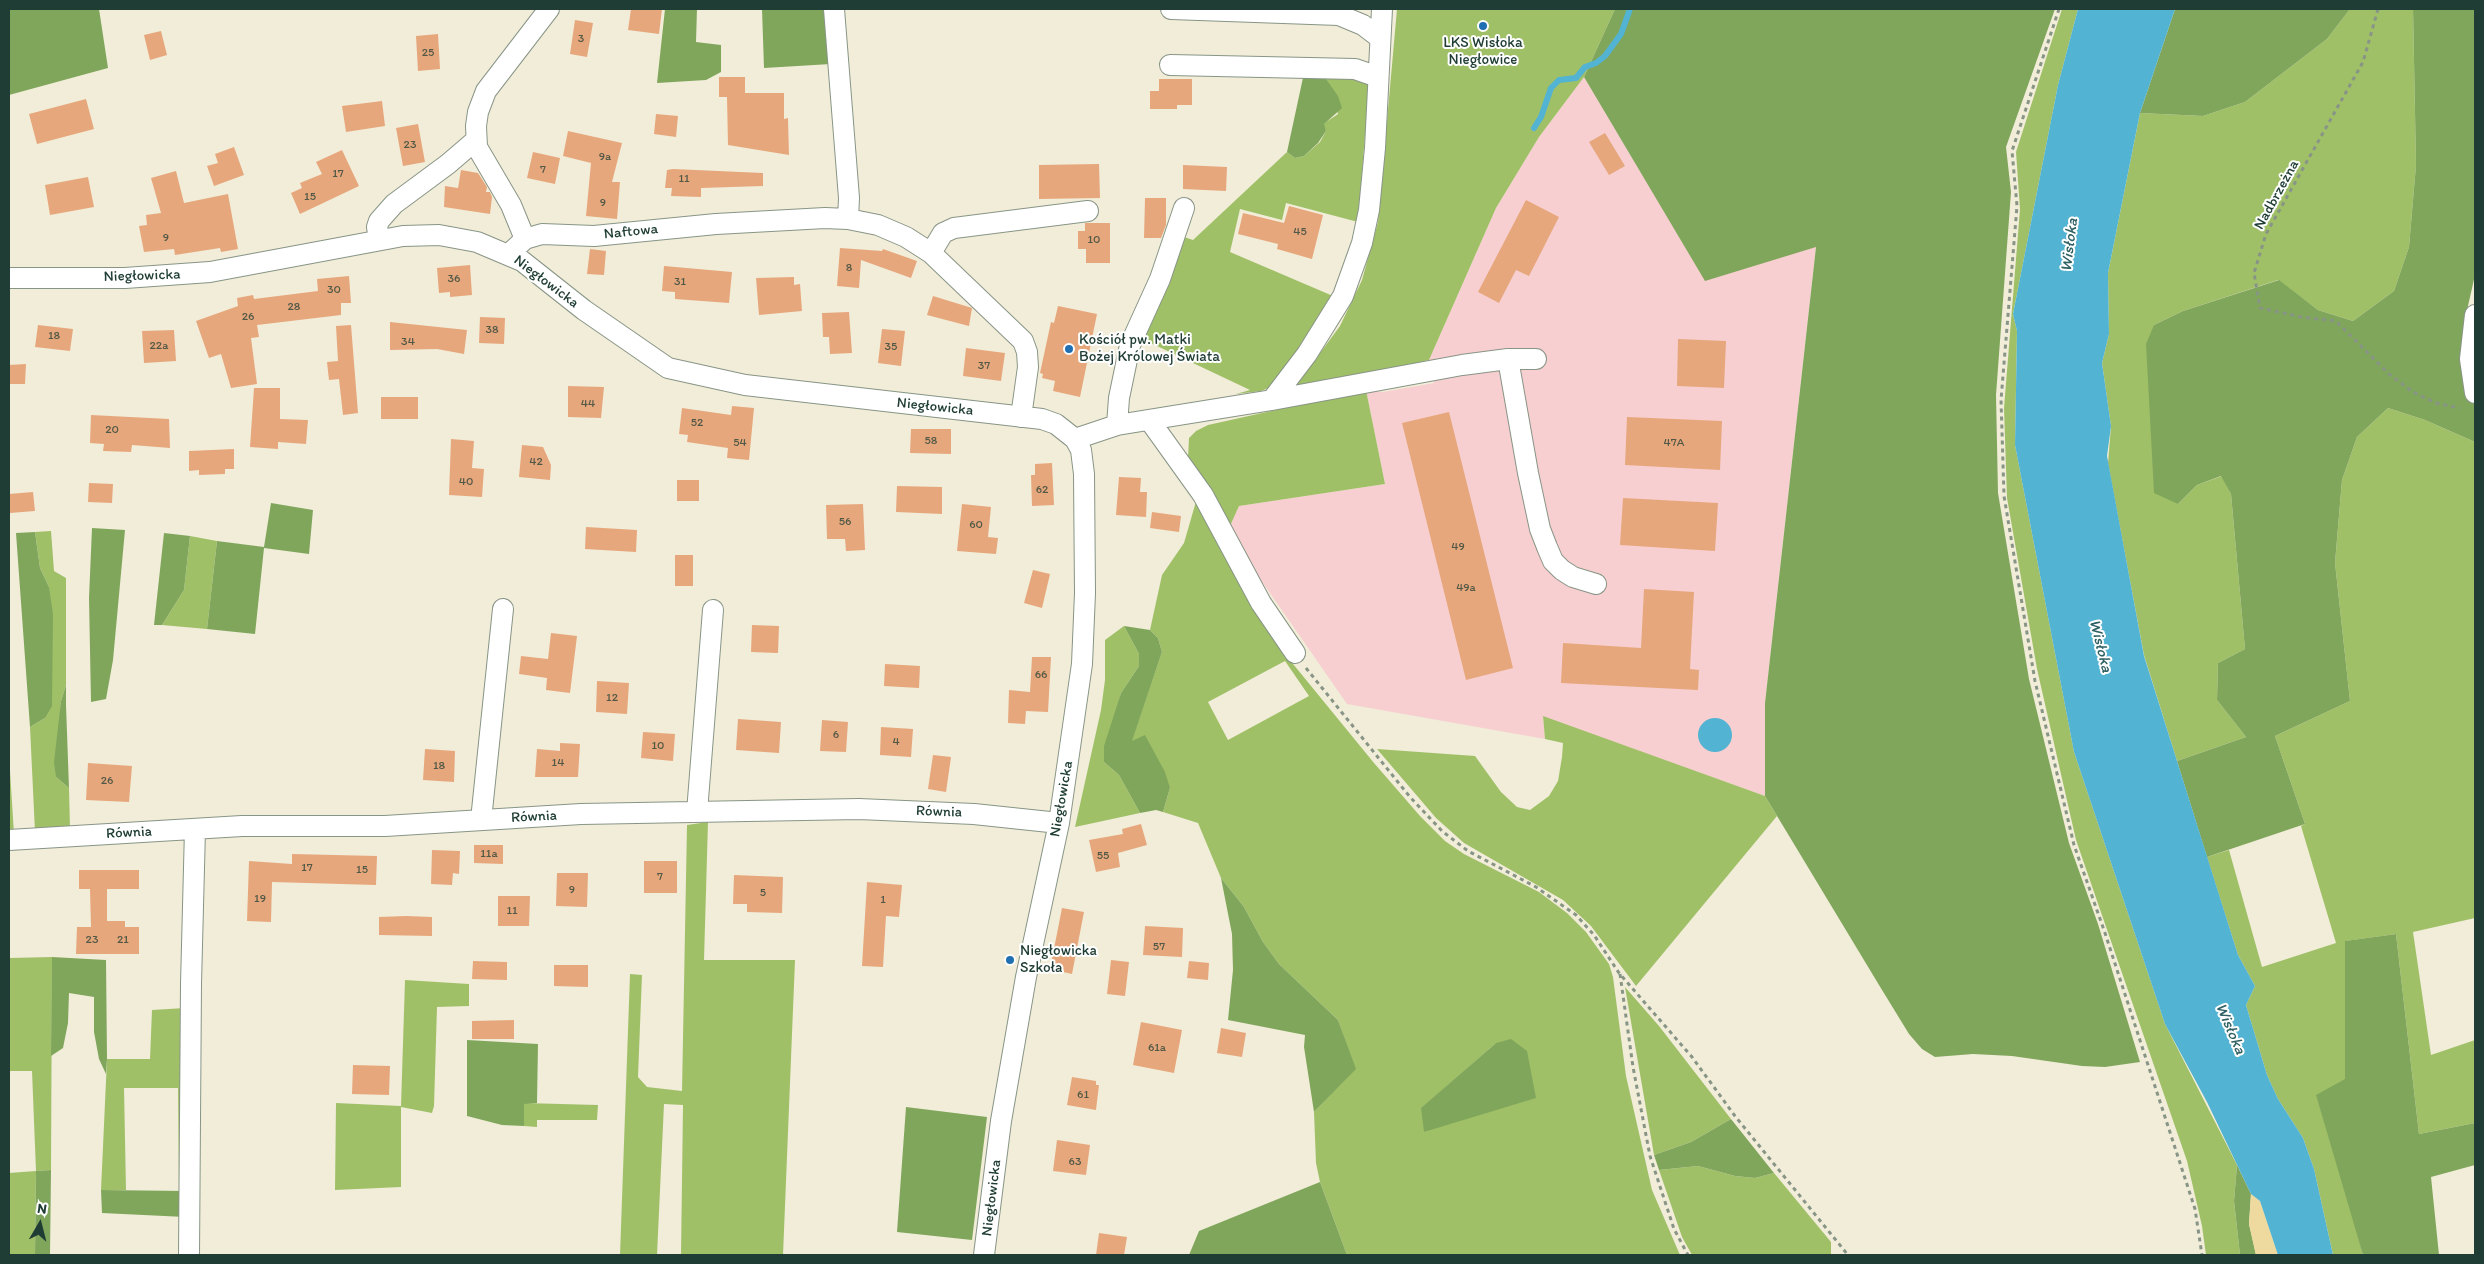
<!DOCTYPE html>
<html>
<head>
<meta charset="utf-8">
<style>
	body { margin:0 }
	#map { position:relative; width:2484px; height:1264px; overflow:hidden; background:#f1edd9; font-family:Itim,sans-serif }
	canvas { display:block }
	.frame { position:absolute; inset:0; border:10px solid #1f3d34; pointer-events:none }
	.north { position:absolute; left:15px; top:1199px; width:50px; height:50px; -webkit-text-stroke:4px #fff; paint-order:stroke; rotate:8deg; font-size:14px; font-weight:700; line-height:20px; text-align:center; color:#1f3d34 }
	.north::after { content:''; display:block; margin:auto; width:18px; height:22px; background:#1f3d34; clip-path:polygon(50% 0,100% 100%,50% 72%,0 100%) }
</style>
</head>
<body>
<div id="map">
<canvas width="2484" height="1264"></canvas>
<div class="frame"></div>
<div class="north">N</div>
</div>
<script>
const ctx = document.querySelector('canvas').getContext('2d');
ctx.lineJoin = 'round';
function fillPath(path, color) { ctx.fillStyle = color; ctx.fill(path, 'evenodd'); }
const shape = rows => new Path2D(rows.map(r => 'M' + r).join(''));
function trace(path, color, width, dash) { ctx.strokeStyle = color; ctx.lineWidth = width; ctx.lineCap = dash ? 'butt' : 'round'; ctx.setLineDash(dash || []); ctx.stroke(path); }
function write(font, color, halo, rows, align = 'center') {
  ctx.font = font + ' Itim,sans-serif'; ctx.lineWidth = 4; ctx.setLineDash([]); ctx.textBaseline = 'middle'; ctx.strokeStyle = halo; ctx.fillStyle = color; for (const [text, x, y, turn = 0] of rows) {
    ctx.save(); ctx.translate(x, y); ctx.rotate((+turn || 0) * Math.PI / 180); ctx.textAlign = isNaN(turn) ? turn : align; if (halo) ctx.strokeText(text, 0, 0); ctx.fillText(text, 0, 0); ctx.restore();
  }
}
fillPath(shape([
	[1584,77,1705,280,1816,246,1765,702,1765,796,1543,717,1545,739,1347,704,1254,570,1230,526,1239,506,1385,484,1366,390,1383,392,1434,383,1429,360,1496,208,1539,137]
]), '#f7cfd0');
fillPath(shape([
	[1397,9,1615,9,1584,77,1539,137,1496,208,1429,360,1292,391,1340,326,1362,280,1378,222],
	[2062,9,2078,9,2058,85,2013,314,2017,331,2015,445,2074,752,2165,1024,2237,1165,2234,1201,2240,1255,2206,1255,2202,1226,2187,1161,2076,840,2037,669,2007,498,2004,408,2020,209,2016,152],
	[2350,9,2413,9,2416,165,2409,247,2394,291,2353,321,2318,310,2278,280,2183,311,2154,325,2178,504,2197,485,2222,476,2231,494,2245,649,2218,663,2217,700,2246,737,2177,761,2144,655,2108,463,2111,426,2102,363,2109,334,2108,273,2140,113,2203,116,2245,102,2327,39],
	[1321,72,1364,78,1369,85,1358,222,1286,203,1282,220,1240,209,1230,252,1333,296,1285,372,1271,387,1261,391,1236,394,1250,390,1138,337,1181,236,1193,240,1287,152,1295,158,1304,156,1320,142,1326,131,1323,124,1338,114],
	[1366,390,1385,484,1239,506,1230,526,1188,458,1189,438,1196,431,1208,425],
	[2388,408,2425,420,2475,442,2475,918,2413,932,2431,1055,2475,1040,2475,1123,2419,1134,2396,934,2346,941,2345,1079,2353,1215,2363,1255,2333,1255,2314,1169,2303,1138,2278,1099,2267,1075,2246,1005,2255,986,2238,955,2207,857,2229,850,2262,967,2336,943,2301,826,2305,824,2275,736,2350,701,2335,563,2342,480,2357,437],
	[1197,498,1289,659,1374,763,1420,816,1445,841,1464,854,1539,892,1567,913,1586,932,1609,964,1613,977,1626,1076,1652,1190,1680,1255,1347,1255,1320,1182,1316,1163,1314,1112,1355,1069,1338,1020,1279,964,1263,942,1244,907,1221,878,1198,823,1163,812,1170,788,1131,742,1162,652,1158,638,1150,630,1162,575,1184,543],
	[1285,661,1309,696,1228,740,1208,702],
	[1496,1043,1425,1132,1422,1108],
	[51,531,54,571,66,578,66,685,61,701,56,777,69,788,70,828,35,832,30,727,45,718,49,587,40,568,35,532],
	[190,536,217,541,207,629,162,625,184,590],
	[1124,626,1139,654,1139,666,1121,693,1104,762,1119,775,1140,813,1075,827,1101,710,1105,680,1105,640],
	[1543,716,1765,796,1777,816,1636,986,1591,926,1563,900,1464,843,1436,818,1377,749,1475,756,1501,792,1517,807,1530,810,1549,796,1558,781,1562,757,1563,743,1545,739],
	[9,755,14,834,9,834],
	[708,822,704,960,795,960,783,1255,681,1255,683,1105,664,1104,657,1255,620,1255,630,974,642,975,638,1077,647,1087,682,1091,687,825],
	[52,957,51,1170,36,1171,35,1255,9,1255,9,1173,36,1171,32,1071,9,1071,9,958],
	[405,980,469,984,469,1006,437,1007,434,1106,432,1113,401,1107,401,1187,335,1190,336,1103,401,1106],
	[1625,987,1659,1026,1731,1119,1691,1142,1654,1155],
	[185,1008,185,1191,179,1191,178,1088,124,1088,126,1190,101,1190,107,1059,150,1059,152,1010],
	[524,1103,598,1105,597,1120,537,1120,537,1127,524,1126],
	[1698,1166,1735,1176,1755,1178,1774,1173,1831,1242,1831,1255,1692,1255,1682,1237,1659,1170]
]), '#a0c068');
fillPath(shape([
	[9,9,99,9,108,68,9,95],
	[665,9,697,9,696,42,721,45,721,72,706,80,657,83],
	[762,9,829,9,831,64,764,68],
	[1615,9,2055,9,2006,147,2011,192,1996,395,1998,493,2029,679,2069,843,2098,924,2140,1062,2105,1067,2082,1066,2012,1056,1973,1054,1935,1057,1922,1049,1909,1034,1879,985,1765,796,1765,703,1816,247,1705,281,1584,77],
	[2175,9,2350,9,2327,39,2245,102,2203,116,2140,113],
	[2413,9,2475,9,2475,275,2465,319,2475,402,2475,442,2425,420,2388,408,2357,437,2342,480,2335,563,2350,701,2275,736,2305,824,2207,857,2177,761,2246,737,2217,700,2218,663,2245,649,2231,494,2221,476,2197,485,2178,504,2154,493,2146,344,2154,325,2183,311,2279,280,2318,310,2353,321,2394,291,2409,247,2416,165],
	[1321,72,1338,96,1342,108,1324,124,1326,131,1318,143,1304,156,1295,158,1287,152,1304,73],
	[271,503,313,510,309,554,264,548,255,634,207,629,217,541,264,547],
	[92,528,125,530,113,660,106,699,91,702,89,598],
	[35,532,40,568,49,587,53,614,52,706,45,718,30,727,16,533],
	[164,533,190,536,184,590,162,625,154,625],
	[1124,626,1150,630,1158,638,1162,652,1132,741,1145,735,1165,772,1170,788,1163,812,1156,810,1140,813,1119,775,1104,762,1104,746,1121,693,1139,666,1139,654],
	[66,685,66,705,69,788,56,777,54,762,61,701],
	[1221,878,1244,907,1263,942,1279,964,1338,1020,1356,1069,1314,1112,1304,1047,1305,1035,1228,1020,1233,970,1232,934],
	[2396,934,2419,1134,2475,1123,2475,1165,2431,1177,2439,1255,2363,1255,2316,1095,2345,1079,2345,941],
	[52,957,106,960,107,1059,106,1074,99,1059,94,1032,94,997,69,993,68,1023,63,1048,51,1056],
	[1511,1039,1527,1051,1536,1098,1424,1132,1421,1108,1496,1043],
	[467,1040,538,1044,537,1103,524,1104,524,1126,502,1125,467,1116],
	[906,1107,987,1117,972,1240,897,1232],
	[1731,1119,1774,1173,1755,1178,1735,1176,1698,1166,1659,1170,1654,1155,1691,1142],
	[2237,1165,2251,1194,2249,1224,2256,1255,2240,1255,2234,1201],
	[51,1170,50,1255,35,1255,36,1171],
	[1320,1182,1347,1255,1189,1255,1199,1231],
	[101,1190,185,1191,185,1217,102,1213]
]), '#80a65c');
fillPath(shape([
	[2251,1194,2260,1201,2278,1255,2256,1255,2249,1224]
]), '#eeda9e');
fillPath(shape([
	[2078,9,2175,9,2140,113,2108,273,2109,334,2102,363,2111,426,2107,456,2144,656,2238,955,2255,986,2246,1005,2267,1075,2278,1099,2303,1138,2314,1169,2333,1255,2278,1255,2260,1201,2251,1194,2207,1102,2165,1024,2074,752,2015,445,2017,331,2013,314,2058,85],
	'1698 735a17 17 0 1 1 34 0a17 17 0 1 1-34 0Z'
]), '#53b3d2');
trace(shape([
	[1534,128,1541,117,1551,88,1559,80,1576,78,1585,67,1596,63,1605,56,1621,34,1630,9]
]), '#53b3d2', 6);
fillPath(shape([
	[631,9,662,9,659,34,628,30],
	[575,20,593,23,587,57,570,54],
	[161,31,167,55,150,60,144,35],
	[438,34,440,69,418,71,416,36],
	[719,77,745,77,745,93,784,93,784,119,788,118,789,155,728,145,727,97,719,97],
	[1159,79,1192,79,1192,105,1177,105,1177,109,1150,109,1150,91,1159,91],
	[86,99,94,129,37,144,29,114],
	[382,101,385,126,346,132,342,106],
	[656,114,678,116,676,137,654,134],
	[418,124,425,162,403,166,396,128],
	[568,131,622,143,612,182,620,182,617,219,586,216,591,163,563,156],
	[1605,133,1625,166,1609,175,1589,142],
	[234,147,244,175,214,186,207,166,218,163,215,154],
	[342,150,359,186,300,214,291,193,302,188,300,183,322,174,316,162],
	[533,152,560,158,555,184,527,178],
	[1099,164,1100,198,1039,199,1039,165],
	[1183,165,1227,167,1226,191,1183,189],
	[673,169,763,173,763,186,701,188,701,197,671,196,672,188,665,188,667,170],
	[461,170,478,173,487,187,486,192,490,192,492,197,490,214,444,207,445,186,458,188],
	[176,171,184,203,228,194,238,249,221,252,220,248,175,255,174,249,144,252,139,226,147,225,146,215,161,213,151,178],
	[88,177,94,207,50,215,45,185],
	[1145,198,1166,198,1166,225,1161,238,1144,238],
	[1526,200,1559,217,1529,276,1516,270,1499,303,1478,292],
	[1289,206,1323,215,1312,259,1277,249,1278,244,1238,234,1243,213,1284,223],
	[1085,223,1110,223,1110,263,1086,263,1086,249,1078,249,1078,231,1085,231],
	[840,248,882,251,883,249,917,261,911,278,861,260,859,288,837,286],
	[590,249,606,251,604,275,587,274],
	[470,265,472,295,450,297,450,292,439,293,437,268],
	[664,266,732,272,729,303,675,299,675,292,662,291],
	[349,276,351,303,341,303,341,315,257,325,259,337,251,338,257,384,231,388,221,354,209,358,196,321,238,306,237,298,253,295,254,299,318,291,317,279],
	[794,277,794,285,800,284,802,311,759,315,756,278],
	[933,296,972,308,969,326,927,315],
	[1058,306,1097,314,1080,397,1053,391,1055,381,1042,378,1043,374,1040,373,1051,322,1054,323],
	[849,312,852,353,830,354,829,337,823,337,822,313],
	[480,317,505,318,504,344,479,343],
	[390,322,467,330,464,354,437,349,390,350],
	[38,325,73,329,70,351,35,347],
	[351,325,358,413,343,415,339,379,329,380,327,362,338,361,336,326],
	[882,329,905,331,901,366,878,363],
	[174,330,176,361,144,363,142,331],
	[1678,339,1726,341,1724,388,1677,386],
	[966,348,1005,353,1001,381,963,376],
	[26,364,25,384,9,384,9,365],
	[568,386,604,387,601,418,568,417],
	[254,388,280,388,280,419,308,420,306,444,278,442,278,449,250,447],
	[381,397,418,397,418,419,381,419],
	[732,406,754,408,749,460,727,458,728,448,687,442,688,435,679,434,682,408,731,415],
	[1449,412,1513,668,1466,680,1402,423],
	[91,415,169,419,170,448,132,445,131,452,103,451,104,444,90,443],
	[1627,417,1722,421,1720,470,1625,465],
	[911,429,951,429,951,454,910,453],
	[451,439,474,441,472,468,484,469,482,497,449,495],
	[522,445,543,447,551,465,550,480,519,477],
	[234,449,234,469,225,469,225,474,199,475,199,470,189,471,189,451],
	[1052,463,1054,505,1032,506,1031,475,1035,475,1035,464],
	[1119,477,1141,478,1140,492,1147,492,1146,517,1116,515],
	[677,480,699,480,699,501,677,501],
	[89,483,113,484,112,503,88,502],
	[897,486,942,487,942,514,896,512],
	[33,492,35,511,10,513,9,494],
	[1623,498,1718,503,1715,551,1620,545],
	[863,504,865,550,846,551,845,539,827,539,826,505],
	[962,504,991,507,988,537,998,538,996,554,957,551],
	[1152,512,1181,516,1179,532,1150,528],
	[586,527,637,530,636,552,585,549],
	[675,555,693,555,693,586,675,586],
	[1033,570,1050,574,1042,608,1024,603],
	[1644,589,1694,592,1690,669,1699,670,1698,690,1561,683,1563,643,1641,648],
	[752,625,779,626,778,653,751,652],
	[551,633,577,636,570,693,546,690,547,678,519,674,521,656,548,659],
	[1032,657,1051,657,1048,712,1026,711,1025,724,1008,723,1009,690,1030,692],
	[885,664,920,666,919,688,884,686],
	[597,681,629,683,627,714,596,712],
	[738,719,781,722,779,753,736,750],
	[822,720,848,722,846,752,820,751],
	[881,727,913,729,911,757,880,755],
	[643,732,675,734,673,761,641,758],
	[560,743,580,744,578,777,535,777,537,749,560,751],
	[425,749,455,751,454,782,423,780],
	[933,755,951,757,946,792,928,789],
	[88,763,132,766,129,802,86,800],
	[1141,824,1147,845,1118,853,1120,867,1096,872,1089,840,1123,834,1122,829],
	[474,845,503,845,503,864,474,863],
	[432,850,460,851,459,874,453,873,452,885,431,884],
	[292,854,377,856,376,885,272,882,271,922,247,921,249,861,292,864],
	[644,861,677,861,677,893,644,893],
	[79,870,139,870,139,889,107,889,107,921,125,921,125,927,139,927,139,954,76,954,77,927,91,927,90,889,79,889],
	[557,873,588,873,587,907,556,906],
	[734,875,783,877,782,913,747,912,747,904,733,904],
	[867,882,902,885,899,917,886,916,883,967,862,966],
	[498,896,530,896,529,926,498,926],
	[1062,908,1084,912,1072,974,1050,969],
	[406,916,432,917,432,936,379,935,379,917],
	[1145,926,1183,928,1182,957,1143,955],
	[1111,960,1129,962,1125,996,1107,994],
	[473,961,507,962,507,980,472,979],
	[1189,961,1209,963,1208,980,1187,978],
	[554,965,588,965,588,987,554,986],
	[514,1020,514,1039,472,1039,472,1021],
	[1141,1022,1182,1030,1174,1073,1133,1065],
	[1221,1028,1246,1033,1242,1057,1217,1053],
	[353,1065,390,1066,389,1095,352,1094],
	[1072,1077,1096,1081,1096,1085,1099,1085,1096,1110,1067,1105],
	[1057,1140,1090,1145,1086,1175,1053,1171],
	[1099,1233,1127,1237,1124,1255,1096,1255]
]), '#e7a77c');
const minor = shape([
	[834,9,849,198,848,219],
	[1171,9,1339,15,1363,25,1380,38],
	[1170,65,1355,69,1378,77],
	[525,239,511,205,477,147,476,126,478,112,486,91,549,9],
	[379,240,377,227,379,221,394,204,448,164,476,140],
	[931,253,943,233,954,228,1088,211],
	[509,254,525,239,542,234,594,236,716,224,825,218,848,219,878,225,906,237,931,253,1023,341,1027,352,1028,367,1021,417],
	[9,278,125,278,210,272,403,236,439,235,477,242,522,261,584,310,668,368,745,385,1042,419,1056,424,1075,439,1081,450,1084,474,1085,593,1082,664,1059,823,1026,977,1001,1121,984,1255],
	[2475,315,2470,359,2475,393],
	[1508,359,1528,473,1540,529,1547,547,1553,561,1562,570,1573,577,1596,584],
	[1272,400,1462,365,1508,359,1536,359],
	[1150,421,1203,495,1261,603,1295,653],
	[1117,425,1119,398,1130,345,1160,279,1184,208],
	[1075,439,1117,425,1272,400,1307,354,1343,296,1362,243,1369,210,1375,148,1382,9],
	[697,812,713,610],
	[481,820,503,609],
	[9,840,242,826,385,826,581,814,859,809,974,814,1059,823],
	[189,1255,191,984,195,829]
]);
trace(minor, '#889586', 22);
trace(shape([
	[2059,9,2012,151,2017,206,2001,400,2004,496,2035,681,2074,845,2105,933,2195,1209,2202,1255],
	[2378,9,2363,62,2266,234,2254,273,2260,308,2302,317,2336,321,2389,374,2413,392,2436,403,2460,408],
	[1306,668,1410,797,1442,831,1468,851,1536,887,1576,915,1594,935,1619,973,1692,1057,1735,1116,1848,1255],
	[1620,974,1633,1067,1650,1156,1674,1229,1688,1255]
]), '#889586', 3, [4, 4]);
trace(minor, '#fff', 20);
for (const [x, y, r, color] of [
	[1483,26,5,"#1f6fb2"],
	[1069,349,5,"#1f6fb2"],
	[1010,960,5,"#1f6fb2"]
]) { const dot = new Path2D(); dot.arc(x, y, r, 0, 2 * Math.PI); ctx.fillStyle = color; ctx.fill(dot); trace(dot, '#fff', 2); }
write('12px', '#515846', null, [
	["3",581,39],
	["25",428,53],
	["23",410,145],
	["9a",605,157],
	["7",543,170],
	["17",338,174],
	["11",684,179],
	["15",310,197],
	["9",603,203],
	["45",1300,232],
	["9",166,238],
	["10",1094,240],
	["8",849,268],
	["36",454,279],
	["31",680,282],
	["30",334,290],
	["28",294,307],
	["26",248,317],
	["38",492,330],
	["18",54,336],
	["34",408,342],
	["22a",159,346],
	["35",891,347],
	["37",984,366],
	["44",588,404],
	["52",697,423],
	["20",112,430],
	["58",931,441],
	["54",740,443],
	["47A",1674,443],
	["42",536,462],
	["40",466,482],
	["62",1042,490],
	["56",845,522],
	["60",976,525],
	["49",1458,547],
	["49a",1466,588],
	["66",1041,675],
	["12",612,698],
	["6",836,735],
	["4",896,742],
	["10",658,746],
	["14",558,763],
	["18",439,766],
	["26",107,781],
	["11a",489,854],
	["55",1103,856],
	["17",307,868],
	["15",362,870],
	["7",660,877],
	["9",572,890],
	["5",763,893],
	["19",260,899],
	["1",883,900],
	["11",512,911],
	["23",92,940],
	["21",123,940],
	["57",1159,947],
	["61a",1157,1048],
	["61",1083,1095],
	["63",1075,1162]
]);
write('15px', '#1f3d34', '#fff', [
	["LKS Wisłoka",1483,43,"center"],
	["Niegłowice",1483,60,"center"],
	["Kościół pw. Matki",1079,340],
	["Bożej Królowej Świata",1079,357],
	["Niegłowicka",1020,951],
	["Szkoła",1020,968]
], 'left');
write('15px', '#1f3d34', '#fff', [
	["Nadbrzeżna",2277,195,-61],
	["Naftowa",631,232,-6],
	["Niegłowicka",142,276,-2],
	["Niegłowicka",546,282,37],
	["Niegłowicka",935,407,6],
	["Niegłowicka",1062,799,-80],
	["Równia",939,812,2],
	["Równia",534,817,-3],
	["Równia",129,833,-3],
	["Niegłowicka",992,1198,-83]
]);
write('italic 16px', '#2f6063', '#fff', [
	["Wisłoka",2070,245,-83],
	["Wisłoka",2100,646,76],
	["Wisłoka",2230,1029,67]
]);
</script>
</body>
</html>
